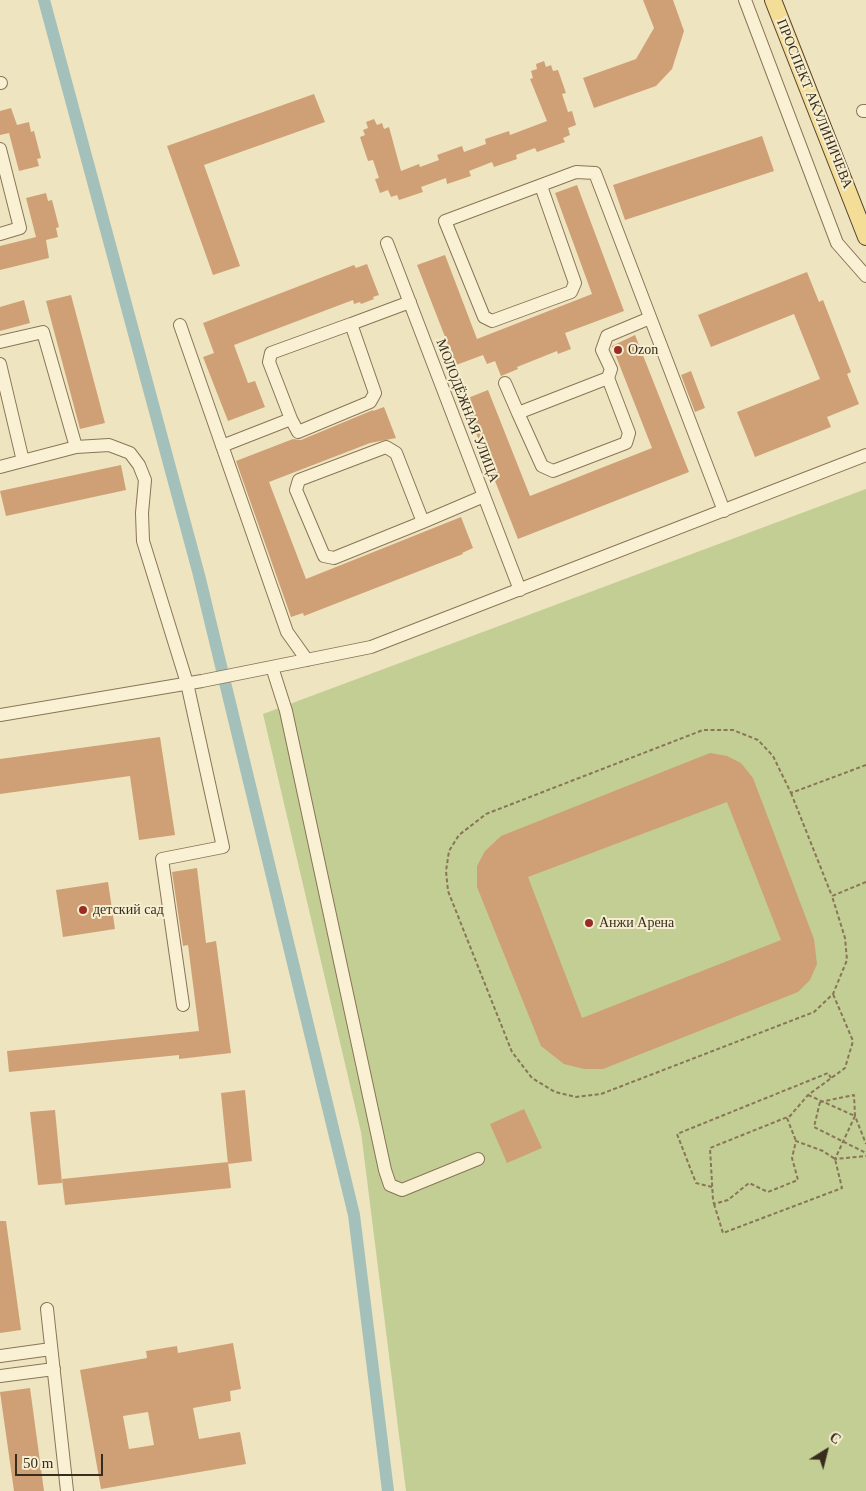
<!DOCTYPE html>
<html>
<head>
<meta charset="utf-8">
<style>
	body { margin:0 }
	#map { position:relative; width:866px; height:1491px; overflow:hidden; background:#efe4c0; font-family:Georgia,serif }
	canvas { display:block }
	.north { position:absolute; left:801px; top:1426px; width:50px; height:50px; -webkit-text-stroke:4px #f6eed0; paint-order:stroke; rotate:36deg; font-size:14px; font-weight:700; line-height:20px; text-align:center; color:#382c1c }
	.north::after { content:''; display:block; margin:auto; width:18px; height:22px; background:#382c1c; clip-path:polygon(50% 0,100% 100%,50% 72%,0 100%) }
	.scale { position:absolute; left:15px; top:1454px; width:88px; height:22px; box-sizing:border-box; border:2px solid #382c1c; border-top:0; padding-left:6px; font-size:15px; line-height:18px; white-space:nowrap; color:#382c1c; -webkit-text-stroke:4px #f6eed0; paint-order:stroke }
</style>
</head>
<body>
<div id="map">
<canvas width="866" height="1491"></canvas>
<div class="north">С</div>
<div class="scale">50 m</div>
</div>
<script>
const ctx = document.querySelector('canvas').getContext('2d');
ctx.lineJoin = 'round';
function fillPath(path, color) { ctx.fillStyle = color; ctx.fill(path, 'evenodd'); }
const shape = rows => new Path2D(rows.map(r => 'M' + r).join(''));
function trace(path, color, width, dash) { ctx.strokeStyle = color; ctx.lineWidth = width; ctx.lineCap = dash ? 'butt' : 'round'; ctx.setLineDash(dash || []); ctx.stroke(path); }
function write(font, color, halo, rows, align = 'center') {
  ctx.font = font + ' Georgia,serif'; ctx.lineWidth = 4; ctx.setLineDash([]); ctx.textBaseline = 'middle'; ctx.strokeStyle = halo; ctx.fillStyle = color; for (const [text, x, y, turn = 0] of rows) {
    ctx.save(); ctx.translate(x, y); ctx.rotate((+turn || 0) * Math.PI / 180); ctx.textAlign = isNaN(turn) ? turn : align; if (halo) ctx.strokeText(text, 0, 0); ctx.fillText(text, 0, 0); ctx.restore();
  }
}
fillPath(shape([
	[866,489,866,1491,406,1491,361,1132,263,714]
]), '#c3ce94');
trace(shape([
	[44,0,199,575,354,1215,388,1491]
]), '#a3c1ba', 12);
fillPath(shape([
	[643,0,673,0,684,31,672,69,656,86,594,108,583,78,636,59,654,28],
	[544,61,546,67,551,65,553,71,558,70,566,93,562,94,568,112,572,111,576,125,568,128,570,135,563,138,565,142,537,152,535,148,516,155,517,159,494,167,492,162,469,171,471,176,447,184,446,178,421,187,423,192,399,200,397,195,391,197,388,190,380,193,375,179,379,178,373,160,368,161,360,137,365,135,363,130,368,128,366,122,374,119,377,125,382,123,384,129,389,127,401,171,419,164,420,167,439,160,437,155,462,146,464,152,486,144,485,139,509,131,510,135,547,121,530,79,533,78,531,71,537,69,536,64],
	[314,94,325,122,204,165,240,266,213,275,167,146],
	[11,108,17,125,29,122,31,132,34,131,41,158,37,159,39,166,19,171,9,133,0,135,0,111],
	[762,136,774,171,625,220,613,185],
	[577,185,624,311,565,333,571,349,558,354,557,351,517,367,518,369,501,376,495,361,487,364,483,355,456,365,417,265,445,255,477,339,592,294,555,193],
	[46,193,48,201,52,200,59,227,56,228,58,237,46,240,49,258,0,270,0,246,36,237,26,198],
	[367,264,379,295,373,297,374,299,361,304,360,302,354,304,353,300,234,345,248,383,255,381,265,407,228,421,203,357,214,353,203,323,354,265,356,268],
	[807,272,819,302,823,300,851,372,847,374,859,404,827,417,831,427,755,457,737,412,820,379,794,314,711,347,698,315],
	[71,295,105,423,80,429,46,301],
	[24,300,30,323,0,331,0,307],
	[635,335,689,472,518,539,463,400,488,390,530,496,652,448,612,346],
	[691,371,705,408,695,412,681,375],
	[384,407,396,438,370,443,269,482,306,579,461,517,473,548,462,553,463,554,304,616,303,613,291,617,236,461,293,439,301,440,373,410,373,411],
	[121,465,126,490,6,516,0,491],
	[160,737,175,835,139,840,130,776,0,794,0,759],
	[710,753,727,756,741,763,753,778,814,939,817,964,810,980,798,992,603,1069,584,1069,564,1064,541,1046,477,887,477,866,485,851,501,836],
	[727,802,781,940,582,1018,528,877],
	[197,868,206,943,216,941,231,1053,179,1059,179,1055,9,1072,7,1051,199,1031,188,945,183,946,172,872],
	[108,882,115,929,63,937,56,890],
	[245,1090,252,1161,228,1164,221,1093],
	[524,1109,542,1148,507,1163,490,1124],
	[55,1110,62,1183,38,1185,30,1112],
	[228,1162,231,1188,65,1205,62,1179],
	[0,1221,6,1221,21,1330,0,1333],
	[233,1343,241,1389,230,1391,231,1401,193,1408,199,1439,240,1432,246,1464,101,1489,80,1370,147,1358,146,1351,177,1346,178,1353],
	[148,1412,154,1445,129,1449,123,1416],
	[30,1388,44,1491,14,1491,0,1392]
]), '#cfa075');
const minor = shape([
	[745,0,837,243,866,276],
	[0,83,1,83],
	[863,111,866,111],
	[0,149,20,228,0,234],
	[541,186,575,283,571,292,492,321,484,317,445,221,576,172,595,173,724,511],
	[387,243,520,590],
	[351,324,410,302],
	[180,325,287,632,307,660],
	[0,342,43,332,76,447],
	[0,364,23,461],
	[608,378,629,433,626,443,553,471,542,466,518,413,608,378,611,369,602,350,607,336,650,318],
	[505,383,518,413],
	[222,446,291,419,269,362,271,353,351,324,375,393,370,402,298,432,291,419],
	[0,467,76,447,109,445,130,453,139,465,145,480,142,513,143,541,187,683,223,847,162,859,183,1005],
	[423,522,396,453,386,447,299,480,296,490,324,556,334,558,423,522,484,496],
	[272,667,286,711,385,1170,390,1185,402,1190,478,1159],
	[0,715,202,681,371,647,866,455],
	[47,1309,67,1491],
	[0,1356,51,1349],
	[0,1376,54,1369]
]);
const major = shape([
	[773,0,866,237]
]);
trace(minor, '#897557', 14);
trace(major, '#56422c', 18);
trace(shape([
	[866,765,791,793,773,756,758,740,733,730,703,730,486,814,459,835,449,851,446,871,448,891,512,1052,532,1078,555,1092,576,1097,601,1094,814,1012,833,994,847,960,845,938,832,896,866,882],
	[791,793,832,896],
	[808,1095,855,1116],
	[820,1102,854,1095,855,1116,866,1144],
	[820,1102,814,1127,866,1153],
	[855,1116,835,1159,866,1156],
	[787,1118,796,1141],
	[712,1187,696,1183,677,1134,828,1073,831,1078],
	[714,1204,723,1233,842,1188,835,1159,823,1151,796,1141,792,1158,798,1180,768,1192,749,1183,728,1200,714,1204,713,1200,710,1148,790,1116,808,1095,845,1068,853,1041,833,994]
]), '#897557', 2, [4, 2.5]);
trace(minor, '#faf1d4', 12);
trace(major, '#f4dd96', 16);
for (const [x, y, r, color] of [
	[618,350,5,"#9a2c25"],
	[83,910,5,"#9a2c25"],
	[589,923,5,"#9a2c25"]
]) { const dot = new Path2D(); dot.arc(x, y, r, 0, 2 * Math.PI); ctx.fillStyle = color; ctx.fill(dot); trace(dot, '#f6eed0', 2); }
write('14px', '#382c1c', '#f6eed0', [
	["ПРОСПЕКТ АКУЛИНИЧЕВА",814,104,68],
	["МОЛОДЁЖНАЯ УЛИЦА",467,411,69]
]);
write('14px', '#382c1c', '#f6eed0', [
	["Ozon",628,350],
	["детский сад",93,910],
	["Анжи Арена",599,923]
], 'left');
</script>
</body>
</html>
